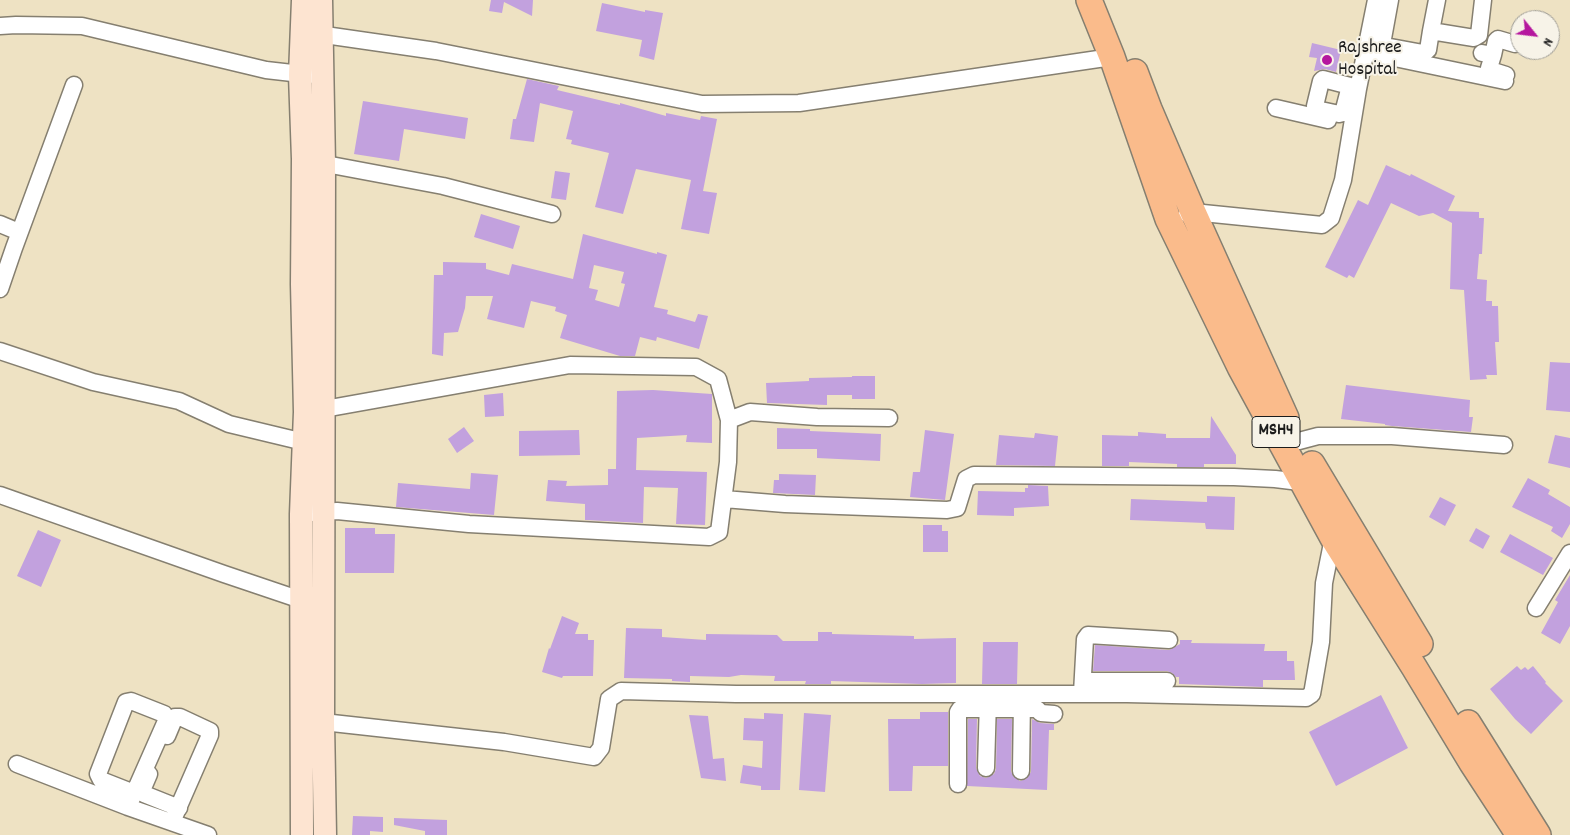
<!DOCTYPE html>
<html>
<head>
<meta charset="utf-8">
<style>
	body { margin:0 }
	#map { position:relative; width:1570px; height:835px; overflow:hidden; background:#eee2c3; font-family:Dekko,sans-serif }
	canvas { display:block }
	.north { position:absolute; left:1510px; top:10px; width:50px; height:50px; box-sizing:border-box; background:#f7f3e8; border:1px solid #9f9d96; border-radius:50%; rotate:119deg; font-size:14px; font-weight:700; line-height:20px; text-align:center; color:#1c1c1c }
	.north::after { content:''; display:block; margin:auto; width:18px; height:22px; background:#b5179e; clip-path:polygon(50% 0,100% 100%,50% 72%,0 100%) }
</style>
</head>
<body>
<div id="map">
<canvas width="1570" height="835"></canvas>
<div class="north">N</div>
</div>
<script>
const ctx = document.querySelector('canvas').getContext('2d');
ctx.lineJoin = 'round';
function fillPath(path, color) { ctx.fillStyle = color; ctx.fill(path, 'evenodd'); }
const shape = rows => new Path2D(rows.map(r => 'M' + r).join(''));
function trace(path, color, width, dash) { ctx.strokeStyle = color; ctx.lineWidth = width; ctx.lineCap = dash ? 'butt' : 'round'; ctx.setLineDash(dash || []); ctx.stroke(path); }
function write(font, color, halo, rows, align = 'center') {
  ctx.font = font + ' Dekko,sans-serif'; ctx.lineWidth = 4; ctx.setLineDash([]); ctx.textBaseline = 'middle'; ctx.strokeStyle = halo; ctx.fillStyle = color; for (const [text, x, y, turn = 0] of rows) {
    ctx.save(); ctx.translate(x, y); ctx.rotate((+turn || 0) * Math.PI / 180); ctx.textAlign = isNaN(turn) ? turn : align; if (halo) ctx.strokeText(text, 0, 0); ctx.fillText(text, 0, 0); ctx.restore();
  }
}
fillPath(shape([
	[491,0,533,0,532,16,504,2,502,13,489,11],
	[602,3,645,12,645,10,663,13,654,60,639,56,642,40,596,31],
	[1312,43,1341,50,1336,72,1325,69,1314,71,1317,58,1309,57],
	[527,79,559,86,557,90,620,105,620,103,666,116,666,113,700,120,701,116,717,119,703,191,717,193,709,234,681,229,691,180,636,169,623,214,595,207,609,153,571,144,572,140,566,139,573,111,540,103,534,142,510,139,513,119,516,119],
	[363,101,468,118,465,139,404,129,399,161,354,154],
	[1386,165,1410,176,1411,174,1455,196,1448,211,1479,212,1479,218,1484,218,1482,254,1479,254,1477,279,1487,280,1486,301,1492,301,1492,306,1498,306,1499,342,1495,342,1497,375,1486,375,1487,379,1470,380,1464,290,1450,289,1452,223,1433,213,1419,216,1391,203,1354,278,1349,275,1347,278,1325,267,1358,200,1368,205],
	[555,171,570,173,566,200,551,198],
	[481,214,520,226,513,249,474,237],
	[583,234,657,254,657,252,667,255,654,307,668,310,667,314,695,322,698,314,708,316,699,349,657,337,656,341,640,337,635,356,620,356,560,338,567,315,555,311,556,307,531,301,524,328,487,319,493,296,466,296,465,308,458,332,444,333,443,356,432,354,434,275,443,275,443,262,486,263,486,269,509,275,512,264,573,279],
	[594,265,624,272,621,283,625,284,619,307,595,300,598,290,589,288],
	[1550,362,1570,363,1570,412,1546,410],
	[852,376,875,376,875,399,852,399,852,395,827,395,827,405,767,403,766,383,809,381,809,378,852,377],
	[1346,385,1470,400,1469,417,1473,417,1471,432,1392,426,1385,425,1385,424,1341,419],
	[653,390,712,394,712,443,686,442,687,435,637,438,636,470,707,472,705,525,676,524,678,488,644,487,643,523,585,520,585,504,546,501,548,480,567,481,566,486,608,485,608,469,616,469,617,391],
	[503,393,504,416,485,417,484,395],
	[1211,416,1236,455,1236,464,1204,464,1204,467,1177,467,1177,464,1129,462,1129,466,1102,466,1102,435,1138,436,1138,432,1166,434,1166,438,1210,438],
	[464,427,474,441,457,453,448,439],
	[777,428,810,429,810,431,881,434,880,461,817,458,817,449,777,449],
	[579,430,580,455,519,456,519,431],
	[925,430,954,434,945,500,910,497,913,472,920,472],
	[1035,433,1058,436,1055,466,996,465,999,435,1034,438],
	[1555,435,1570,438,1570,468,1548,463],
	[471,473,498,475,494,515,396,507,398,483,470,489],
	[779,474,816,475,815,495,773,493,774,480,779,480],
	[1528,478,1550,490,1548,494,1570,507,1570,524,1562,538,1551,531,1553,527,1512,507],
	[1028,485,1048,486,1049,506,1014,508,1014,516,977,515,978,491,1025,492,1025,488,1028,488],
	[1207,496,1235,497,1234,530,1206,529,1205,523,1130,520,1131,499,1207,502],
	[1440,497,1456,505,1445,526,1429,517],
	[923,525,942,525,942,531,948,531,948,552,923,552],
	[345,528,375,528,375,534,395,534,394,573,345,573],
	[1476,528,1490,536,1483,549,1469,541],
	[38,530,61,540,41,587,17,576],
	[1510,534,1553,558,1543,575,1500,552],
	[1570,575,1570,626,1560,644,1541,633,1558,602,1555,600],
	[562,616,579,623,575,634,588,634,588,640,594,640,593,676,563,676,562,678,542,672,549,648,550,649],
	[626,628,662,629,662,637,706,640,706,634,777,635,783,641,818,641,818,632,832,632,832,634,914,636,914,639,956,638,956,683,922,684,831,681,831,684,805,684,806,681,774,681,775,676,741,675,729,677,690,676,690,682,672,681,672,679,624,678],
	[1180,640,1192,640,1191,643,1265,644,1264,651,1287,651,1287,661,1294,661,1295,680,1263,680,1263,687,1179,684,1179,677,1176,677,1172,673,1167,671,1093,671,1095,645,1169,650,1180,644],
	[983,642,1018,642,1017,684,982,684],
	[1517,666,1521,670,1525,667,1528,670,1533,666,1546,682,1545,683,1563,701,1531,734,1515,719,1490,689],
	[1381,695,1408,748,1336,786,1309,732],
	[920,712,948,712,948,766,913,766,912,791,889,791,888,719,920,719],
	[764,713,783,714,780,790,761,790,761,786,740,783,743,765,762,768,763,741,743,740,744,718,764,719],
	[804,713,831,715,825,792,799,790],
	[689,715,708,716,713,759,724,758,726,781,701,778],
	[968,719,977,719,976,768,980,776,986,778,994,774,996,769,997,719,1012,719,1011,771,1013,776,1020,781,1026,779,1031,772,1032,719,1040,723,1054,724,1054,730,1049,730,1047,790,967,786],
	[353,816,383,817,383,832,370,831,370,835,352,835],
	[394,818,447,820,447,835,425,835,425,831,394,825]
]), '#c2a1de');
const street = shape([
	[1390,0,1382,44,1385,46,1423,53,1428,50,1431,31,1474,38,1479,35,1483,0],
	[0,26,16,25,82,26,266,70,310,75],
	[1431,31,1437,0],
	[311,33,436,51,702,104,799,103,1112,57],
	[1366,52,1505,81],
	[1482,53,1493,55,1489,68,1490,70,1506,75],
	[1493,55,1496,41,1498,39,1515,44],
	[1276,108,1328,120],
	[1328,120,1330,112,1316,109,1315,106,1321,81,1323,79,1350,86,1343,113,1339,114,1330,112],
	[315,162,443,186,552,214],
	[1187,214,1193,212,1322,225,1331,218,1343,180,1358,89,1376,0],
	[0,224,19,232],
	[0,289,14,248,74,85],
	[0,351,93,382,179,401,229,424,304,442,314,442],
	[313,411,570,365,696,367,718,379,729,420],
	[1299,441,1318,436,1392,436,1504,445],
	[0,495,224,574,301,600,311,601],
	[724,499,785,504,947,510,957,508,966,479,974,475,1234,477,1275,479,1308,483],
	[313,513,337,511,469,524,709,537,719,532,728,462,729,420,750,412,817,417,889,418],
	[1536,608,1570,553],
	[1083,681,1167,681],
	[1082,693,1085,639,1088,635,1169,640],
	[314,721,504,742,594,757,601,748,609,699,621,691,736,694,1127,694,1306,698,1312,694,1321,642,1324,583,1333,538],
	[167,736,175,717,180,717,210,731,210,735,172,822],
	[17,764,128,807,208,835],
	[986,768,988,700],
	[1021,771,1022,699],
	[149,774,143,788,144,794,179,808],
	[958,784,958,712,960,709,1037,709,1041,713,1054,714],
	[128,807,166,721,164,714,131,701,126,702,98,774,101,780,134,793]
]);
const secondary = shape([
	[321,0,324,164,323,722,325,835],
	[302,835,301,514,305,412,302,284,303,159,300,75,303,0]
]);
const primary = shape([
	[1089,0,1112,57,1168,219,1240,367,1333,538,1414,667,1472,763,1519,835],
	[1135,72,1149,109,1193,212,1286,418],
	[1312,464,1420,644],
	[1468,723,1538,835]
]);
trace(street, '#857f70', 19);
trace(secondary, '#857f70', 25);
trace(primary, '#857f70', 28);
trace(street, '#fff', 16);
trace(secondary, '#fde4d1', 22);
trace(primary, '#fabb8b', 25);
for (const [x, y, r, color] of [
	[1327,60,6,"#b5179e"]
]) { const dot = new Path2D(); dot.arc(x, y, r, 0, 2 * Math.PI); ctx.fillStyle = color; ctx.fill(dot); trace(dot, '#f7f3e8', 2); }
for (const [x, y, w] of [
	[1276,432,48]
]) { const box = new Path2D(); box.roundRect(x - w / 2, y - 15.5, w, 31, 4); ctx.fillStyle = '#f7f3e8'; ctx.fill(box); trace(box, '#1c1c1c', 1); }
write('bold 18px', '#1c1c1c', null, [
	["MSH4",1276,432]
]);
write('19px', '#1c1c1c', '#f7f3e8', [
	["Rajshree",1338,49],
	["Hospital",1338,71]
], 'left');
</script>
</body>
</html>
